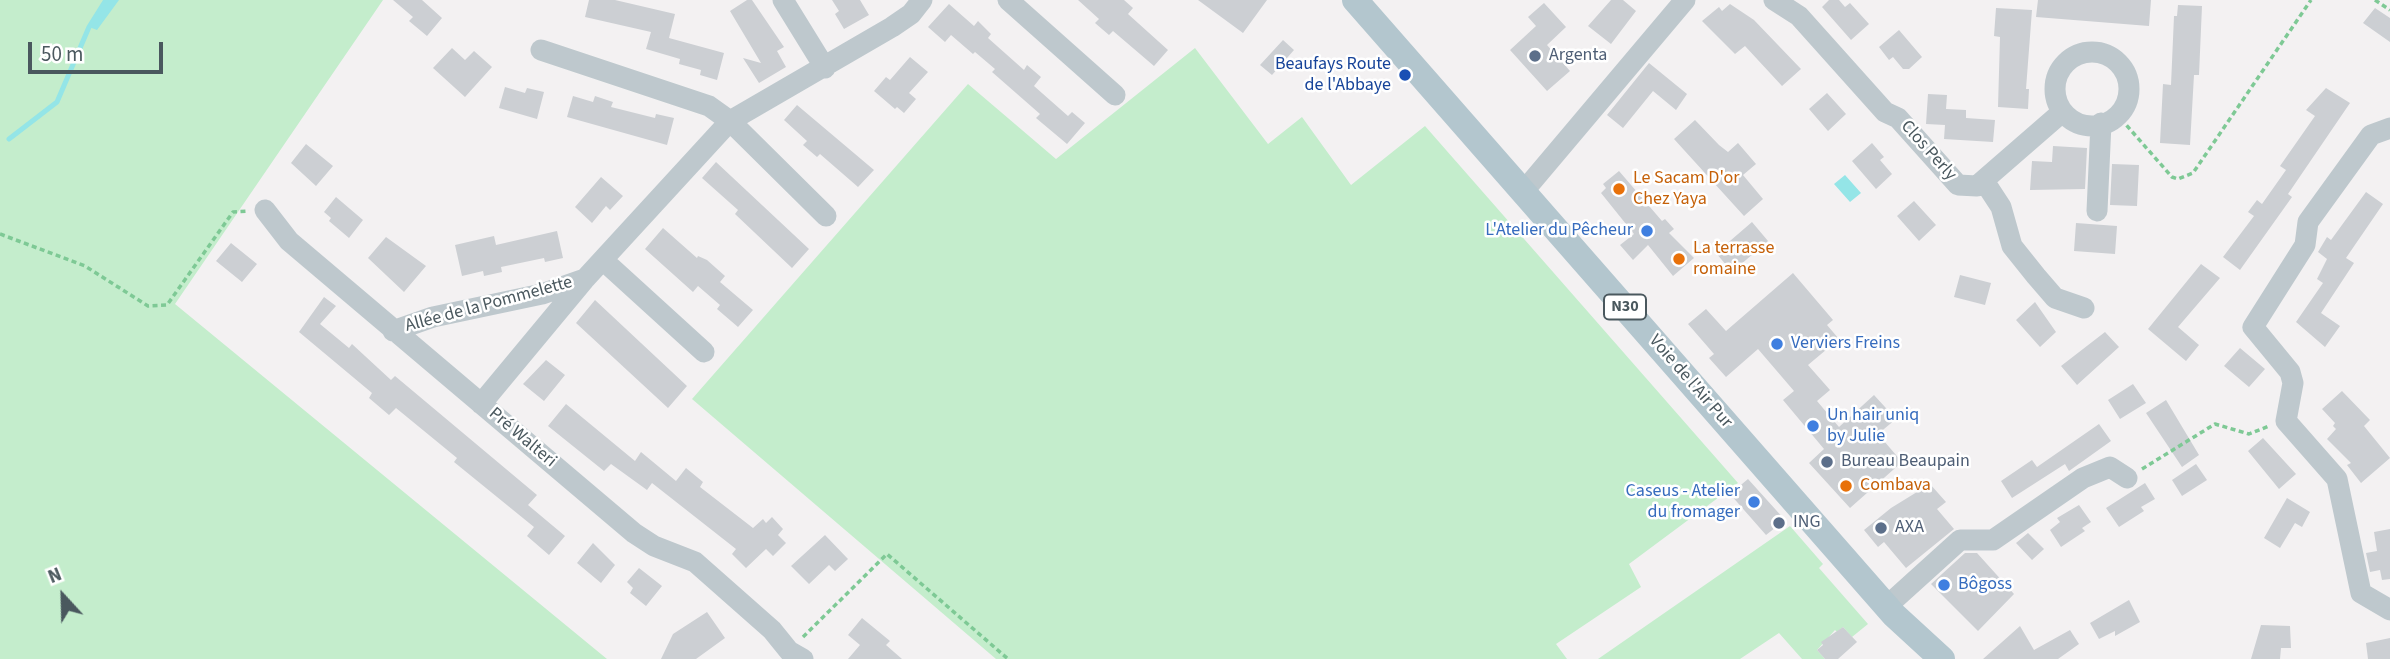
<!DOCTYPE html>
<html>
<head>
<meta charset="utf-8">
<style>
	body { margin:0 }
	#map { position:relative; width:2390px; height:659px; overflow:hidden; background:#f3f1f2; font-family:"Source Sans 3",sans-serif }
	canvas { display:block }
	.north { position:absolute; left:28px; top:561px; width:70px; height:70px; -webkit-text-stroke:5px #fff; paint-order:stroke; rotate:338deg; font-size:19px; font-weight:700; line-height:28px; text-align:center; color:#4a585e }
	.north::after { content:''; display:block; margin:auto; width:24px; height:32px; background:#4a585e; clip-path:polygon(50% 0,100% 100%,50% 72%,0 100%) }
	.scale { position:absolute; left:28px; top:42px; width:135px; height:32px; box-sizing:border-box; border:4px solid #4a585e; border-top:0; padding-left:9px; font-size:21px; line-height:24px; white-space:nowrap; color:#4a585e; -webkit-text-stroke:5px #fff; paint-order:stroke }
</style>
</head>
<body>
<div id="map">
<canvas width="2390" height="659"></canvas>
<div class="north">N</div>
<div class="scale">50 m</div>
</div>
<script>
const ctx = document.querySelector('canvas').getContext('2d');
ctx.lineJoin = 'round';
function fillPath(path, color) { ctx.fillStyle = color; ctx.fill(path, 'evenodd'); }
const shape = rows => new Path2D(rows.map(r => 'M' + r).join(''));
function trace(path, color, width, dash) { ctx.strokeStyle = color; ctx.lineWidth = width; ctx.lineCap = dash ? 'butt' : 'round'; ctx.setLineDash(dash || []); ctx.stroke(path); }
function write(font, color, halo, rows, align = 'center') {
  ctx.font = font + ' "Source Sans 3",sans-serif'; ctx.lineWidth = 5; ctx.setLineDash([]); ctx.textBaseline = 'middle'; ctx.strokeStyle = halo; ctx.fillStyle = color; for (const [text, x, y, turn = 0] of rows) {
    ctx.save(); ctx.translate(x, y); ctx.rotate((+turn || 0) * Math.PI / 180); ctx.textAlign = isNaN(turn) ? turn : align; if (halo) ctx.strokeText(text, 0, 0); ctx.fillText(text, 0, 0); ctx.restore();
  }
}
fillPath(shape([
	[0,0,383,0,175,304,607,659,0,659],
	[1195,48,1268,144,1302,117,1351,185,1425,126,1738,483,1629,564,1641,587,1556,644,1567,659,996,659,692,399,968,84,1056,159],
	[1790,526,1823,564,1819,568,1868,624,1852,637,1843,627,1837,632,1835,630,1817,650,1825,659,1802,659,1779,633,1740,659,1598,659]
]), '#c4edcc');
fillPath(shape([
	[106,0,119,0,97,30,89,27],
	[1845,175,1861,193,1850,202,1834,184]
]), '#94e5e7');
trace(shape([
	[9,139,57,102,89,27,106,0]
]), '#94e5e7', 5);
fillPath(shape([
	[393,0,422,0,442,18,427,36,409,21,413,17],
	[589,0,615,0,675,14,669,38,724,53,717,80,700,75,701,70,679,64,680,59,646,49,651,32,585,17],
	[747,0,752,0,784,47,777,51,786,67,759,83,743,58,761,63,730,11],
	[832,0,860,0,869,15,844,29,835,14,839,11],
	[1078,0,1124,0,1133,8,1128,14,1168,50,1154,66,1113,31,1109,35,1095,23,1099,19],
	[1198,0,1267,0,1243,33],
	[1611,0,1623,0,1636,11,1611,44,1588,26],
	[1829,0,1839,0,1845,7,1850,3,1869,24,1851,40,1822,7],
	[2038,0,2151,0,2149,26,2036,17],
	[1544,3,1566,27,1547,45,1570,71,1547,91,1510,50,1536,26,1528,17],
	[949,4,974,26,978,21,991,34,988,38,1024,70,1027,65,1041,77,1034,86,1068,116,1072,112,1085,123,1067,144,1036,118,1040,114,992,72,995,69,975,52,973,54,951,35,945,42,928,27],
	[1730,4,1754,20,1801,69,1782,86,1745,46,1735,54,1702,21,1719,7,1722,11],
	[2178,5,2202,6,2199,75,2194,75,2190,145,2160,143,2163,84,2171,85,2174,16,2177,16],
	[1996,8,2032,10,2026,89,2029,89,2028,109,1998,107,2000,37,1994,36],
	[2375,8,2390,18,2390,42,2363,23],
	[1899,30,1922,57,1909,69,1903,69,1893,57,1889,60,1879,47],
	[1283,40,1294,50,1272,75,1260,65],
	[452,48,465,60,474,51,492,67,465,97,433,68],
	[910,57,928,72,909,93,916,99,904,113,897,107,895,109,874,91,886,77,890,80],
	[1649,63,1687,94,1676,110,1653,91,1623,128,1607,115],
	[505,87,525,93,527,88,544,92,537,119,499,108],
	[2326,88,2350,103,2288,194,2292,197,2240,270,2223,257,2254,216,2248,212,2257,200,2262,204,2286,170,2280,166,2315,116,2306,110],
	[1827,93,1846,114,1828,131,1809,109],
	[1928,94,1947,95,1946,109,1966,110,1966,118,1995,120,1993,142,1944,139,1945,125,1926,124],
	[573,96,593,102,595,96,613,102,611,107,655,118,656,114,674,118,667,145,567,117],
	[797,105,874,170,858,187,820,154,817,157,803,145,807,141,784,120],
	[1695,120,1719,145,1728,152,1738,143,1756,164,1743,175,1763,199,1744,216,1674,139],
	[1872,143,1884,157,1880,160,1892,174,1876,189,1852,161],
	[306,144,333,166,316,186,291,163],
	[2053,146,2087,148,2085,189,2030,190,2032,161,2052,162],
	[716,162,809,249,792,268,735,214,738,210,702,178],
	[2112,164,2139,165,2137,206,2110,205],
	[1619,171,1662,221,1665,219,1674,229,1669,233,1694,258,1673,276,1648,245,1633,260,1620,245,1634,234,1601,193,1606,188,1603,184],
	[601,177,623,196,610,210,606,206,592,223,575,207],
	[2366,192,2383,204,2346,258,2354,263,2321,313,2340,326,2325,347,2296,322,2323,283,2317,279,2327,259,2318,252,2327,237,2331,240],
	[336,197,363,220,349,238,329,221,331,218,324,212],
	[1914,201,1936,225,1919,241,1897,216],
	[1752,222,1768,241,1732,272,1716,253],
	[2076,223,2117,226,2115,254,2074,251],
	[663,228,697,258,698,256,707,260,725,276,720,282,753,310,738,327,717,309,720,305,698,286,693,292,645,249],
	[557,231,563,258,545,262,544,258,501,267,502,272,484,276,483,271,462,276,455,245,494,236,496,245],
	[386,237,426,266,404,292,368,258],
	[231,243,257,264,242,282,216,261],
	[2201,264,2220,278,2178,327,2199,345,2186,361,2148,329],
	[1793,273,1833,320,1827,325,1839,339,1808,365,1830,390,1817,401,1839,427,1874,395,1896,419,1878,434,1902,462,1850,508,1809,463,1824,449,1783,400,1794,391,1758,349,1726,377,1709,358,1714,354,1688,324,1706,309,1726,331],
	[1960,275,1991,283,1985,305,1954,297],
	[324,297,336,306,320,324,349,348,352,344,391,380,395,376,537,495,528,505,565,536,549,555,527,536,534,527,454,462,457,458,396,408,389,415,369,398,372,393,299,332],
	[595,300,687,386,668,408,576,323],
	[2035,302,2056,332,2040,347,2016,320],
	[2105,332,2119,347,2077,385,2061,366],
	[2240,348,2265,369,2249,387,2224,366],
	[546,360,565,375,544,401,523,384],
	[2133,384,2146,403,2120,419,2108,400],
	[2342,391,2370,420,2364,426,2390,458,2361,483,2347,465,2351,463,2327,439,2336,429,2333,426,2335,423,2322,409],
	[2166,400,2199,455,2182,467,2146,413],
	[566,404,635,461,641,452,676,481,686,468,703,482,700,487,753,528,763,519,766,523,772,517,783,529,778,535,786,543,773,556,766,549,746,568,732,554,736,549,652,483,647,490,611,464,604,471,548,426],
	[2099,424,2111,441,2069,471,2065,464,2012,498,2001,481,2032,460,2037,467],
	[2263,438,2296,474,2279,489,2248,451],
	[2196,464,2207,480,2182,496,2172,480],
	[1748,479,1785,520,1766,535,1730,494],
	[2145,483,2155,499,2141,507,2144,511,2119,527,2106,508],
	[1930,484,1946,502,1937,509,1954,529,1906,568,1884,542,1878,547,1864,530,1891,508],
	[2287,498,2310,512,2302,527,2295,523,2280,548,2264,538],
	[2079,505,2091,522,2082,528,2085,531,2061,547,2050,530,2060,522,2057,518],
	[2390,529,2390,579,2382,580,2380,570,2370,572,2366,553,2377,551,2374,532],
	[2028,533,2044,549,2032,560,2016,543],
	[825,535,848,559,835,571,829,565,809,584,791,566],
	[593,543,615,565,601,583,577,563],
	[1965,553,1977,553,2014,594,1978,631,1931,584],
	[639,568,662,586,646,606,630,593,633,588,627,582],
	[2129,600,2140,622,2115,636,2115,631,2099,639,2090,623],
	[707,612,725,638,696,659,661,659,673,634],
	[862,618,890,641,886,645,902,659,848,659,860,645,848,635],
	[2261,625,2290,626,2291,648,2281,648,2280,659,2251,659],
	[2020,626,2034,650,2070,630,2079,644,2058,659,1983,659],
	[1843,627,1857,642,1838,659,1825,659,1817,650,1823,645,1821,642],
	[2390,638,2390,659,2368,659,2366,643]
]), '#cccfd3');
trace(shape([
	[2375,0,2390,10],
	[2121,119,2172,177,2178,179,2193,173,2311,0],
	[0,234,85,266,148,306,167,305,233,212,249,211],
	[2142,469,2215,424,2249,434,2269,426],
	[803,637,887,554,1008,659]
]), '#7ec995', 3.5, [5, 3.5]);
trace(shape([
	[783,0,825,68],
	[1008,0,1115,95],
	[1774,0,1799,16,1885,112,1898,118,1958,185,1977,186,2061,113],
	[541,50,709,106,730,121,826,216],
	'2055 89a37 37 0 1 1 74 0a37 37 0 1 1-74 0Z',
	[2390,128,2371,135,2308,222,2305,245,2253,327,2290,372,2293,383,2286,421,2337,479,2361,593,2390,610],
	[1984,181,2001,207,2012,246,2036,276,2055,298,2084,308],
	[1523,192,1685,0],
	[265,210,289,241,634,533,654,546,695,562,772,630,789,651,803,659],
	[2097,211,2101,123],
	[604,261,704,352],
	[393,331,433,317,542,294,582,280],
	[481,404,584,280,730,121,892,27,911,14,922,0],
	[1887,606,1960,540,1993,540,2083,478,2110,467,2127,478]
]), '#bec8cd', 21);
trace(shape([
	[1355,0,1894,615,1942,659]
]), '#b3c6ce', 26);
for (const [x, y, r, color] of [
	[1535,56,7,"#5c6f8a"],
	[1405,75,7,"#1a4fb4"],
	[1619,189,7,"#e8710a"],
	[1647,231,7,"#3f7fe0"],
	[1679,259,7,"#e8710a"],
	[1777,344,7,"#3f7fe0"],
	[1813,426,7,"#3f7fe0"],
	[1827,462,7,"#5c6f8a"],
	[1846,486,7,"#e8710a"],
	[1754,502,7,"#3f7fe0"],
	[1779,523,7,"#5c6f8a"],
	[1881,528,7,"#5c6f8a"],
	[1944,585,7,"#3f7fe0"]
]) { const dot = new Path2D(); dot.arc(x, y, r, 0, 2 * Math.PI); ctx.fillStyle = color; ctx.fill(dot); trace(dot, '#fff', 2.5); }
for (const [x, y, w] of [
	[1625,307,42]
]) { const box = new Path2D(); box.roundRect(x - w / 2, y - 12.5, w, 25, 5); ctx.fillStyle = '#fff'; ctx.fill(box); trace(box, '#4a585e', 2); }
write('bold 16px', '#4a585e', null, [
	["N30",1625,307]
]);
write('18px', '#4e5e75', '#fff', [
	["Argenta",1549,56],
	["Bureau Beaupain",1841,462],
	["ING",1793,523],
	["AXA",1895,528]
], 'left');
write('18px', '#164399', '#fff', [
	["Beaufays Route",1391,65],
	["de l'Abbaye",1391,86]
], 'right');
write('18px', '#4a585e', '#fff', [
	["Clos Perly",1928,151,48],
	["Allée de la Pommelette",489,305,-15],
	["Voie de l'Air Pur",1690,382,49],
	["Pré Walteri",522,438,40]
]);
write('18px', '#c56008', '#fff', [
	["Le Sacam D'or",1633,179],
	["Chez Yaya",1633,200],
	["La terrasse",1693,249],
	["romaine",1693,270],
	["Combava",1860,486]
], 'left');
write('18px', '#366cbe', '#fff', [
	["L'Atelier du Pêcheur",1633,231,"right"],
	["Verviers Freins",1791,344],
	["Un hair uniq",1827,416],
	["by Julie",1827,437],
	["Caseus - Atelier",1740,492,"right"],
	["du fromager",1740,513,"right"],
	["Bôgoss",1958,585]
], 'left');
</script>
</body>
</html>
